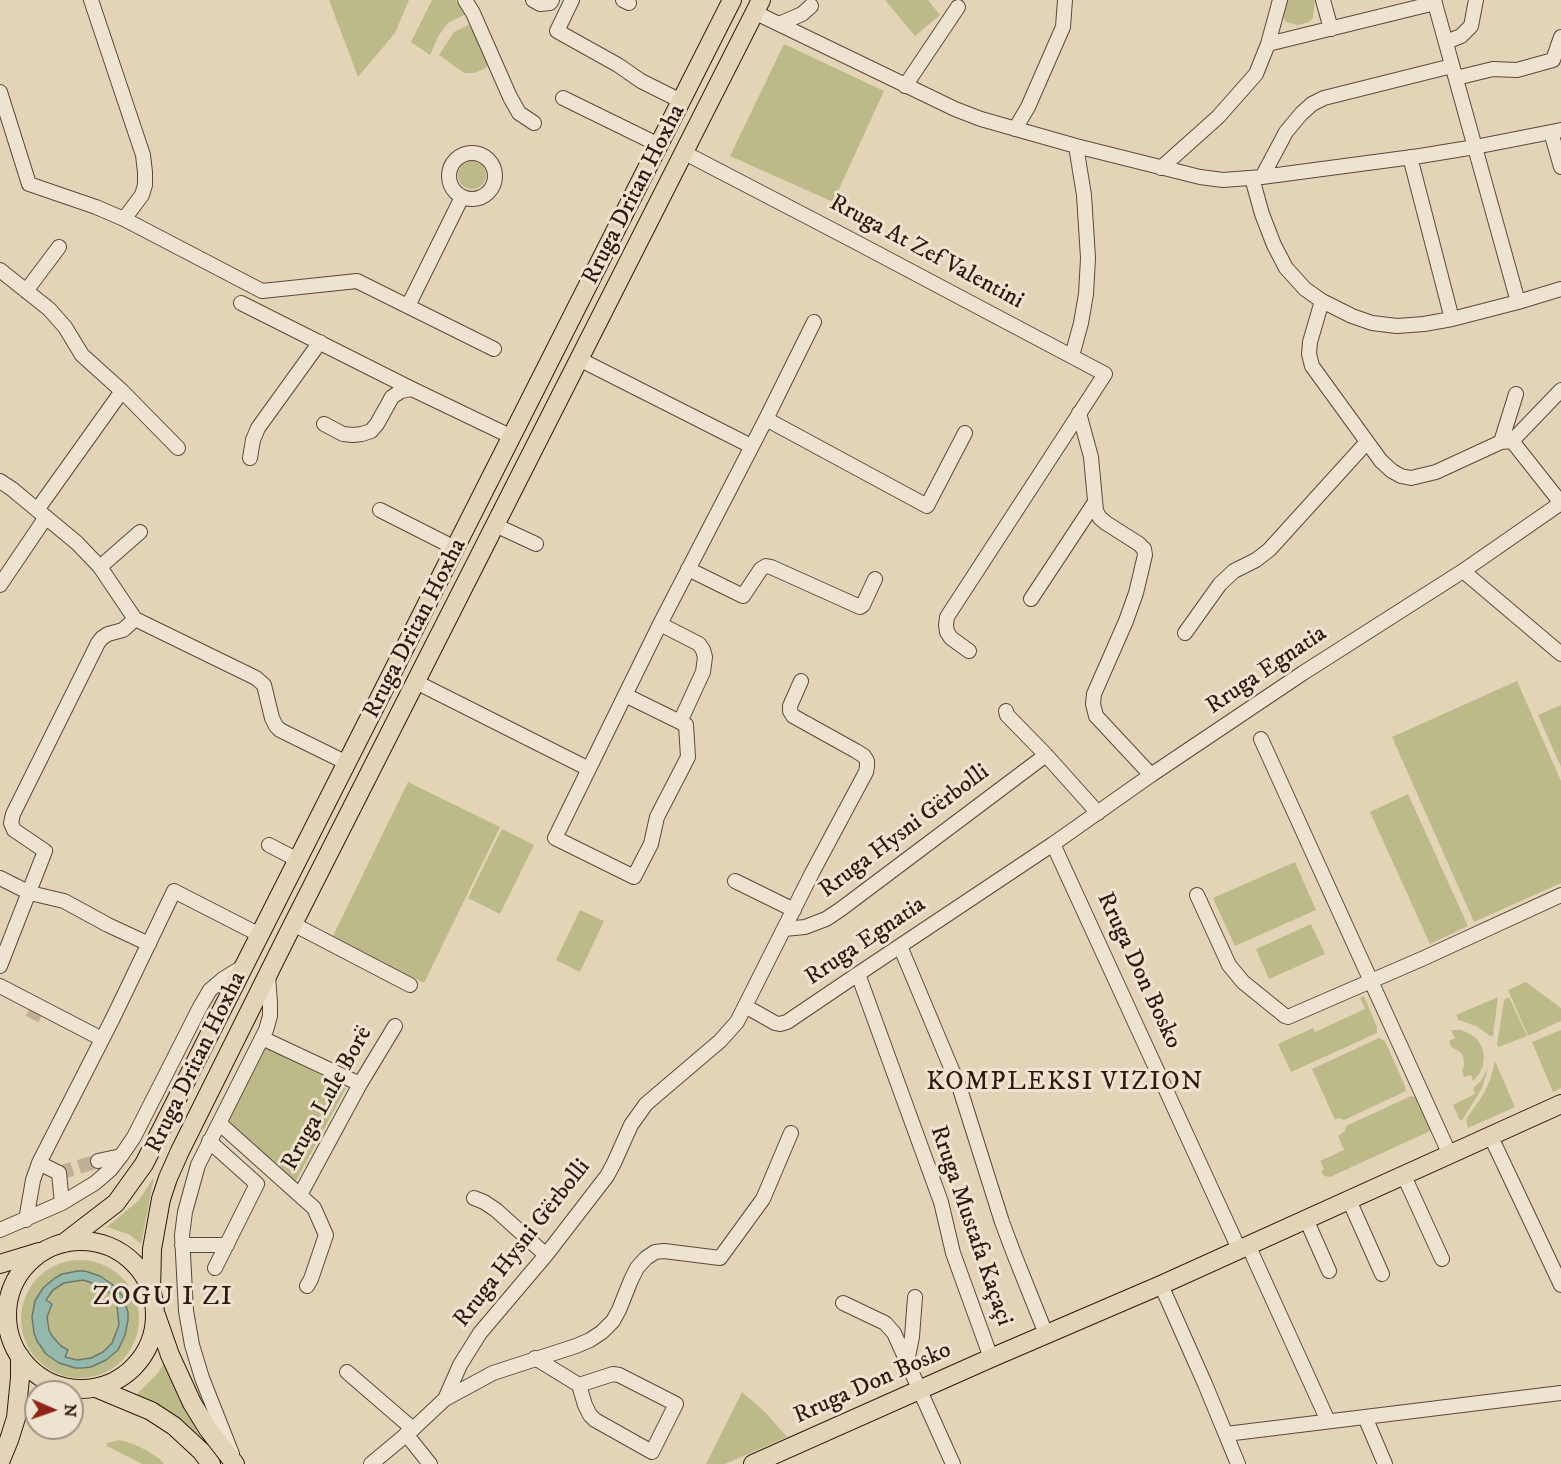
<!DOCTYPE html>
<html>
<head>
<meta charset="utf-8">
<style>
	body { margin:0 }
	#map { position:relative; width:1561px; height:1464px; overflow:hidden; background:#e4d4b7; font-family:"IM FELL DW Pica",serif }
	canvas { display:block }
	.north { position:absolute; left:24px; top:1380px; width:60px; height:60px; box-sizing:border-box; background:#ede3d0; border:2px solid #a19283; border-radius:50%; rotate:92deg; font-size:16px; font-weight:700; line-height:24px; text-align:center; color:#2e190f }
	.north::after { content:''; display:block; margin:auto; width:21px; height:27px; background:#8f2418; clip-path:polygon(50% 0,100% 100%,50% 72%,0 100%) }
</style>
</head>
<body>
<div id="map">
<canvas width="1561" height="1464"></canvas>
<div class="north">N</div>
</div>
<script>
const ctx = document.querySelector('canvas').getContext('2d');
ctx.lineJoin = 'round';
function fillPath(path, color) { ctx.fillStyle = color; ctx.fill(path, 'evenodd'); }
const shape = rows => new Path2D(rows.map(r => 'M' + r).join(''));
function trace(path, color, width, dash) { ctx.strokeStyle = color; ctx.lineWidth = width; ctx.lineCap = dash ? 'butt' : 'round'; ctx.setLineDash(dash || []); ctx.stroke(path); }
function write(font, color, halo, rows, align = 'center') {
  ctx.font = font + ' "IM FELL DW Pica",serif'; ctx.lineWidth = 6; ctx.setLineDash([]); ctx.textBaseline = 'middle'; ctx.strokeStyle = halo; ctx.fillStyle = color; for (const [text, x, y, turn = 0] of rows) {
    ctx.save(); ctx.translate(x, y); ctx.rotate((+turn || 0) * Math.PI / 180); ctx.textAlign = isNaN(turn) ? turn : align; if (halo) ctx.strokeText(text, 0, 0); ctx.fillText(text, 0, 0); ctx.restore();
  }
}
fillPath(shape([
	[329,0,409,0,395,33,358,77],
	[432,0,455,0,466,14,448,23,439,35,430,55,411,42],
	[885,0,928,0,940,15,915,36],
	[1288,0,1315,0,1313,18,1309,22,1298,25,1286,22,1284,18,1284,10],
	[470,24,490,64,484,69,474,73,464,73,439,55,454,32],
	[784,44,884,91,833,202,730,156],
	'458 175a14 14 0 1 1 28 0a14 14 0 1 1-28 0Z',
	[1517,681,1561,781,1561,883,1474,922,1392,737],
	[1561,705,1561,767,1538,715],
	[408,782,500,827,424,983,332,938],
	[1408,794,1468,926,1430,944,1370,812],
	[502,829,534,845,500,914,468,898],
	[1295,862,1316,910,1235,946,1213,898],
	[580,910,604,921,580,972,556,960],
	[1311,924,1325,954,1269,979,1256,949],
	[1526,982,1561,1008,1561,1021,1528,1036,1508,990],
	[1364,996,1377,1027,1377,1033,1291,1072,1278,1044,1313,1028,1315,1032,1365,1009,1360,998],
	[1498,997,1493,1036,1490,1036,1476,1026,1459,1020,1456,1015],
	[1509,997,1527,1036,1499,1047,1497,1045,1504,1000],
	[1451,1030,1461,1030,1470,1034,1477,1039,1482,1047,1484,1056,1483,1066,1479,1074,1473,1081,1471,1075,1464,1077,1462,1071,1464,1066,1463,1056,1460,1052,1451,1047,1449,1041,1455,1038],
	[1561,1030,1561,1088,1553,1092,1532,1042],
	[1379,1038,1385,1041,1405,1086,1406,1091,1344,1120,1339,1118,1335,1120,1312,1069],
	[264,1046,346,1088,293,1186,226,1123],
	[1495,1061,1515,1107,1468,1128,1466,1119,1483,1095,1490,1080],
	[1488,1068,1482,1088,1463,1119,1460,1121,1453,1105,1475,1094,1473,1088,1481,1081],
	[1411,1096,1417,1097,1431,1126,1430,1131,1330,1177,1324,1176,1321,1171,1324,1169,1320,1161,1344,1150,1338,1136,1345,1131,1346,1126],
	[154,1177,141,1244,130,1235,107,1227,139,1200],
	'21 1319a59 59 0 1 1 118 0a59 59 0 1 1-118 0Z',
	[165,1361,179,1399,206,1447,195,1433,172,1413,150,1400,136,1395,158,1373],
	[742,1392,765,1412,787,1437,725,1464,706,1464],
	[120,1440,133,1444,146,1450,160,1459,164,1464,142,1464,107,1446,107,1443]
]), '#bcba89');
const water = shape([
	[78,1271,85,1271,100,1276,113,1285,123,1297,128,1312,128,1320,125,1335,118,1350,106,1360,91,1367,83,1368,75,1368,59,1363,46,1354,37,1341,34,1333,32,1317,35,1301,43,1288,55,1278,62,1274,78,1271],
	[83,1280,101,1286,111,1294,117,1306,119,1325,112,1343,103,1352,91,1358,77,1360,65,1357,68,1350,61,1346,52,1336,49,1330,47,1317,52,1304,46,1300,53,1290,64,1283,83,1280]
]);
fillPath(water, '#95b8ac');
trace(water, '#6c786d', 1.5);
trace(shape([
	[32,1019,39,1006],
	[59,1173,98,1161]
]), '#c0af95', 14, [14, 7]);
const minor = shape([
	[91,0,143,155,145,172,145,185,142,195,124,219],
	[465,0,473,13,510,97,519,113,534,123],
	[533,0,540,4,550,3,552,0],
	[572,0,557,31,618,65,641,81,681,101],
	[623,0,629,3],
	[1323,0,1331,29],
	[1434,0,1518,302],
	[754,12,955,109,981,119,1076,146,1200,177,1223,180,1262,177,1420,156,1475,147,1561,130],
	[779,24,802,14,811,6],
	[1446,42,1461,36,1471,26,1476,0],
	[1268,44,1435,3],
	[1456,78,1493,69,1517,70,1553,60,1561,37],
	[905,86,958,7],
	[0,92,29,184,96,207,124,219,262,291,357,281,494,349],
	[563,98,659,145],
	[1015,129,1028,107,1063,27,1065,0],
	[1551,132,1561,167],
	[683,152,852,240,1105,374,947,617,946,625,947,632,951,638,969,651],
	'449 176a23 23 0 1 1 46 0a23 23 0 1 1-46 0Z',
	[1410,157,1452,319],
	[1161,168,1218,117,1256,74,1268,44,1280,0],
	[1262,177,1286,132,1301,114,1312,104,1324,98,1452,66],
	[1252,178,1262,214,1274,245,1286,268,1305,289,1322,301,1352,316,1372,323,1397,326,1424,324,1452,319,1518,302,1561,289],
	[0,270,49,309,65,327,82,355,122,391,178,448],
	[26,291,59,247],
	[1322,301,1310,342,1309,354,1312,366,1381,461,1392,471,1401,476,1411,478,1436,472,1501,442,1512,441,1561,390],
	[241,303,412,389,512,437],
	[408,306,462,197],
	[1072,356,1081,323,1086,294,1088,258,1084,195,1076,146],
	[579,359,751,446],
	[1079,413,1091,457,1096,511,1100,518,1106,523,1139,544,1144,549,1145,555,1136,593,1126,621,1094,694,1093,704,1096,716,1151,775],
	[766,419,927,506,965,433],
	[324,424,343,434,353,435,362,434,371,431,377,424,392,397,401,391,412,389],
	[1501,442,1516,394],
	[250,458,253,440,258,428,320,342],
	[0,481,12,489,77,543,100,567,135,619,256,678,264,685,272,718,276,726,280,730,347,763],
	[37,510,122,391],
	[380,510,455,548],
	[495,525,536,544],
	[100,567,140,532],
	[688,569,743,596,761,569,766,566,771,567,860,607,863,605,875,579],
	[1463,571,1561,654],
	[0,585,46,517],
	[1031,599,1095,502],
	[1185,633,1220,584,1234,571,1256,560,1269,550,1367,442],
	[416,682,589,769],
	[625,695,680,722,703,672,705,657,703,650,699,644,660,624],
	[1006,711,1007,715,1046,755,1098,813],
	[680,722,686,725,688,757,657,817,651,844,634,877,555,838,660,624,766,419,814,322],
	[1261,739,1450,1155],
	[1053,844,1239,1249],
	[269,845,298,860],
	[0,878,30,893,64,901,108,925,149,944],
	[735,881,794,910],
	[1197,895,1229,965,1243,982,1285,1016,1288,1017,1424,958,1561,895],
	[293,924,410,985],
	[784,929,805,927,826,919,841,909,1046,755],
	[900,946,960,1089,1002,1222,1014,1254,1046,1334],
	[0,966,45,851,14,830,11,823,13,814,98,643,102,638,108,634,123,630,135,619],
	[858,974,941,1202,953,1253,991,1358],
	[0,986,102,1039],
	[745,1006,775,1023,780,1024,787,1022,858,974,1053,844,1151,775,1303,673,1463,571,1561,503,1512,441],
	[262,1038,360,1084],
	[219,1123,314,1208,326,1235,311,1279,307,1286],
	[1491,1137,1561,1285],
	[209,1141,257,1184,215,1268],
	[98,1161,121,1156],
	[39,1163,59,1173,62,1203],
	[1404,1176,1442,1259],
	[300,1195,360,1084,395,1026],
	[474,1198,484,1202,496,1210,546,1255],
	[1349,1200,1382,1274],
	[1306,1219,1329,1271],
	[26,1220,33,1180,39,1163,113,1018,174,891,260,935],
	[0,1230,62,1203,95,1183,110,1170,121,1156,134,1137,200,1007,210,990,223,979,244,966],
	[182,1245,227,1245],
	[1248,1245,1328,1421],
	[1161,1285,1205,1384,1238,1464],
	[843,1303,885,1323,894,1333,953,1464],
	[535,1358,579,1385],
	[907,1361,912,1337,915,1297],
	[347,1372,413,1429],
	[613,1374,619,1375,676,1404,652,1452,595,1420,590,1415,585,1405,579,1385,613,1374],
	[445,1399,493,1373,576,1346,590,1340,602,1332,613,1321,619,1310,631,1280,637,1268,646,1258,655,1252,664,1251,720,1258,763,1199,791,1133],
	[1365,1417,1385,1464],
	[406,1434,430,1464],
	[1226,1434,1561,1393],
	[232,1454,202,1378,192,1345,186,1311,182,1235,185,1212,198,1165,266,1030,270,1016,270,1003,268,975],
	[371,1464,413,1429,445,1399,460,1365,480,1333,546,1255,607,1176,614,1163,631,1125,646,1104,720,1041,737,1022,812,873,866,772,867,766,867,761,864,756,856,751,793,716,790,711,790,706,801,681]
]);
const major = shape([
	'7 1315a74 74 0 1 1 148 0a74 74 0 1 1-148 0Z',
	[64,1243,116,1203,144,1164,732,0],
	[0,1264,39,1252],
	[151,1291,152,1249,161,1199,168,1178,180,1151,293,924,761,0],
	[156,1315,170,1355,192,1403,208,1429,235,1464],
	[96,1388,151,1411,174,1426,201,1451,211,1464],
	[0,1462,9,1440,16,1418,20,1378,20,1356],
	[753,1464,991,1358,1161,1285,1561,1104]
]);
trace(minor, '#5c4839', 16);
trace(major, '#2e190f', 20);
trace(minor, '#ede3d0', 14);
trace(major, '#e4d4b7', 18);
write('24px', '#2e190f', '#ede3d0', [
	["Rruga Dritan Hoxha",635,195,-63],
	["Rruga At Zef Valentini",926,253,28],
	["Rruga Dritan Hoxha",416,629,-63],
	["Rruga Egnatia",1267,671,-34],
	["Rruga Hysni Gërbolli",905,832,-37],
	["Rruga Egnatia",866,942,-34],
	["Rruga Don Bosko",1138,971,65],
	["Rruga Dritan Hoxha",197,1063,-64],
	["Rruga Lule Borë",328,1099,-61],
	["Rruga Mustafa Kaçaçi",970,1226,71],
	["Rruga Hysni Gërbolli",523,1244,-52],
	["Rruga Don Bosko",873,1384,-24]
]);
ctx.letterSpacing = '1.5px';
write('26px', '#2e190f', '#ede3d0', [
	["KOMPLEKSI VIZION",1065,1084]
]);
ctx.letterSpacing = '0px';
ctx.letterSpacing = '1.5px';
write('27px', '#2e190f', '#ede3d0', [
	["ZOGU I ZI",163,1298]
]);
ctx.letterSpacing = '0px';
</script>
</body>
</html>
